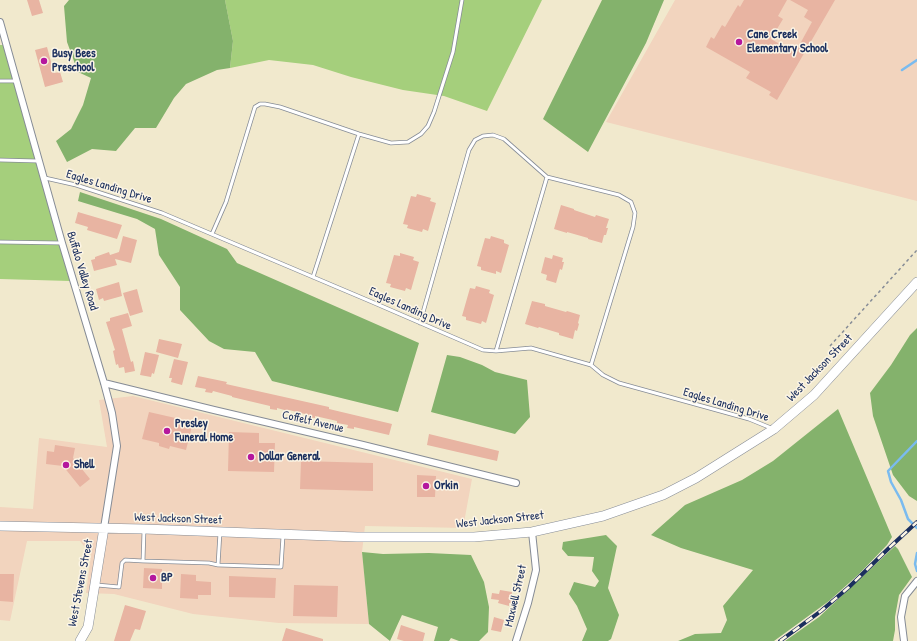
<!DOCTYPE html>
<html>
<head>
<meta charset="utf-8">
<style>
	body { margin:0 }
	canvas { display:block; background:#f1e9cd }
</style>
</head>
<body>
<canvas width="917" height="641"></canvas>
<script>
const ctx = document.querySelector('canvas').getContext('2d');
ctx.lineJoin = 'round';
function fillPath(path, color) { ctx.fillStyle = color; ctx.fill(path, 'evenodd'); }
const shape = rows => new Path2D(rows.map(r => 'M' + r).join(''));
function trace(path, color, width, dash) { ctx.strokeStyle = color; ctx.lineWidth = width; ctx.lineCap = dash ? 'butt' : 'round'; ctx.setLineDash(dash || []); ctx.stroke(path); }
function write(font, color, halo, rows, align = 'center') {
  ctx.font = font + ' "Patrick Hand",sans-serif'; ctx.lineWidth = 3; ctx.setLineDash([]); ctx.textBaseline = 'middle'; ctx.strokeStyle = halo; ctx.fillStyle = color; for (const [text, x, y, turn = 0] of rows) {
    ctx.save(); ctx.translate(x, y); ctx.rotate((+turn || 0) * Math.PI / 180); ctx.textAlign = isNaN(turn) ? turn : align; if (halo) ctx.strokeText(text, 0, 0); ctx.fillText(text, 0, 0); ctx.restore();
  }
}
fillPath(shape([
	[675,0,917,0,917,201,606,122],
	[133,396,472,479,465,517,465,528,365,526,362,552,369,624,279,623,193,614,114,594,86,593,91,555,80,541,27,541,10,621,0,620,0,507,33,509,39,438,107,447,99,400]
]), '#f2d4be');
fillPath(shape([
	[225,0,542,0,487,111,444,96,403,90,351,77,313,65,269,60,230,68,233,41],
	[0,45,3,45,70,281,0,279]
]), '#a5cf7c');
fillPath(shape([
	[69,0,225,0,233,41,230,68,217,70,186,84,174,98,156,128,135,128,116,151,92,149,67,162,56,141,71,129,83,105,91,78,78,72,67,42,64,6],
	[602,0,664,0,646,43,588,152,543,119],
	[80,192,161,219,227,249,237,263,419,343,398,412,272,381,255,352,224,349,209,341,180,310,180,287,159,255,155,229,137,219,78,201],
	[917,328,917,501,909,496,893,475,873,416,870,393,891,365,910,335],
	[447,355,460,357,482,365,495,372,527,380,530,417,515,434,431,412],
	[838,409,892,537,887,545,859,574,829,601,774,641,678,641,695,634,721,633,727,620,723,606,753,570,681,548,651,535,685,505,742,480,773,461],
	[606,535,617,546,608,588,619,615,611,639,608,641,582,641,587,629,577,606,569,594,574,582,595,587,599,581,592,571,594,557,568,556,562,549,563,542],
	[895,546,898,549,912,577,899,595,895,617,895,630,893,641,785,641,819,617],
	[362,552,383,554,429,553,471,555,484,582,489,607,488,632,479,641,459,641,451,638,449,641,434,641,438,627,402,615,390,641,369,624]
]), '#84b26c');
trace(shape([
	[902,70,917,60],
	[917,441,888,471,891,482,901,500,908,519,917,528],
	[917,553,915,564,917,571]
]), '#7abbef', 2.5);
fillPath(shape([
	[27,0,39,0,43,13,32,16],
	[744,0,787,0,778,16,783,19,771,39,795,53,812,22,804,17,808,10,790,0,835,0,777,100,769,95,771,92,746,78,750,72,706,47,711,37,714,39,722,25,725,27,738,5,740,7],
	[47,47,54,73,60,72,63,82,45,87,35,50],
	[417,194,431,198,430,201,436,203,428,231,423,229,422,232,407,228,408,225,403,224,411,196,416,197],
	[561,205,574,209,574,210,595,217,596,215,609,219,606,228,608,228,606,235,604,235,602,243,588,239,588,238,567,232,567,233,554,229],
	[78,212,122,225,117,239,87,230,88,227,75,223],
	[123,236,137,240,131,263,115,259,117,265,94,271,91,260,95,259,95,257,109,252,110,255,119,252],
	[491,236,504,240,504,243,509,245,501,273,496,271,496,274,481,270,481,267,477,266,485,238,490,239],
	[400,253,414,257,413,260,419,262,411,290,406,288,405,291,390,287,391,284,386,283,394,255,400,256],
	[553,255,563,258,562,262,564,262,562,270,560,269,556,283,546,280,547,275,541,273,545,257,552,259],
	[119,282,122,296,104,301,103,298,99,300,96,289],
	[476,286,490,290,489,293,494,295,486,323,482,321,481,324,466,320,466,317,462,316,470,288,475,289],
	[137,289,143,312,130,316,123,293],
	[532,301,545,304,545,306,566,312,567,311,580,315,578,323,579,324,577,331,575,330,573,339,559,335,559,333,539,327,538,328,525,324],
	[128,313,132,326,122,329,131,362,133,361,135,371,125,373,124,367,119,368,118,364,116,365,113,351,115,350,106,322,110,321,110,318],
	[159,339,182,344,178,358,156,352],
	[145,352,159,355,154,374,152,373,151,377,140,375],
	[174,359,188,362,182,385,171,382,172,378,169,378],
	[198,376,227,382,226,384,329,407,329,409,392,424,389,435,354,427,354,429,347,428,348,425,337,423,337,421,315,416,315,418,308,417,309,415,289,410,288,411,277,408,277,410,270,409,270,406,232,397,232,396,213,391,212,393,205,392,206,389,195,387],
	[149,412,193,422,186,450,170,446,169,449,159,446,159,443,142,439],
	[229,432,259,433,259,443,275,443,274,472,228,471],
	[429,434,499,451,497,461,427,445],
	[55,445,75,448,73,458,90,479,80,487,63,466,46,464,47,451,54,452],
	[301,461,373,463,373,491,300,489],
	[417,475,436,476,435,497,417,497],
	[144,568,162,569,162,589,143,588],
	[0,574,14,574,13,602,0,601],
	[181,574,196,575,196,581,211,582,211,595,198,595,198,599,180,598],
	[229,576,276,578,275,598,229,597],
	[294,585,338,586,337,617,293,616],
	[500,590,512,592,511,598,514,598,513,604,509,603,509,606,498,603,499,600,491,599,492,593,499,594],
	[125,605,146,611,140,630,135,629,130,641,114,641],
	[494,617,504,620,501,632,491,630],
	[401,625,425,633,423,641,404,641,397,639],
	[286,628,323,639,323,641,282,641]
]), '#e8b4a2');
const lane = shape([
	[0,81,16,81],
	[0,160,38,161],
	[45,178,76,185,162,213,372,302,483,350,496,351,531,348,591,365,603,375,619,383,749,419,771,428],
	[212,234,226,202,255,107,260,104,265,104,280,107,359,134,391,143,408,142,421,134,428,126,434,112,453,52,462,0],
	[0,242,62,243],
	[313,277,359,134],
	[420,323,469,150,475,140,483,136,493,135,504,139,547,177,619,195,631,202,635,213,633,227,591,365],
	[496,351,547,177],
	[144,530,143,561,209,563,218,565],
	[220,532,218,565,281,567,283,536],
	[97,585,119,587,122,563,125,560,143,561]
]);
const street = shape([
	[0,22,62,243,104,383,112,413,117,446,104,528],
	[104,383,214,410,363,445,516,483],
	[516,641,528,603,536,570,532,532],
	[904,641,901,617,905,596,917,581]
]);
const secondary = shape([
	[0,526,144,529,357,537,474,537,532,532,603,516,663,495,696,478,774,429,814,395,917,282],
	[80,641,88,627,104,528]
]);
trace(lane, '#868c96', 4.5);
trace(street, '#868c96', 8);
trace(secondary, '#868c96', 10);
trace(shape([
	[830,346,917,250]
]), '#868c96', 1.5, [3, 3]);
trace(lane, '#fff', 3);
trace(street, '#fff', 6);
trace(secondary, '#fff', 9);
const rail = shape([
	[780,641,821,611,849,587,889,548,917,522]
]);
trace(rail, '#1b2f5e', 4);
trace(rail, '#fcf5e5', 2.5, [8]);
for (const [x, y, r, color] of [
	[739,42,4,"#b5179e"],
	[44,61,4,"#b5179e"],
	[167,431,4,"#b5179e"],
	[251,457,4,"#b5179e"],
	[66,465,4,"#b5179e"],
	[426,486,4,"#b5179e"],
	[153,578,4,"#b5179e"]
]) { const dot = new Path2D(); dot.arc(x, y, r, 0, 2 * Math.PI); ctx.fillStyle = color; ctx.fill(dot); trace(dot, '#fcf5e5', 1.5); }
write('bold 12px', '#1b2f5e', '#fcf5e5', [
	["Cane Creek",747,35],
	["Elementary School",747,49],
	["Busy Bees",52,54],
	["Preschool",52,68],
	["Presley",175,424],
	["Funeral Home",175,438],
	["Dollar General",259,457],
	["Shell",74,465],
	["Orkin",434,486],
	["BP",161,578]
], 'left');
write('12px', '#1b2f5e', '#fcf5e5', [
	["Eagles Landing Drive",109,187,17],
	["Buffalo Valley Road",82,271,73],
	["Eagles Landing Drive",410,309,24],
	["West Jackson Street",820,368,-46],
	["Eagles Landing Drive",726,405,17],
	["Coffelt Avenue",313,422,13],
	["West Jackson Street",178,519,2],
	["West Jackson Street",500,520,-6],
	["West Stevens Street",81,583,-79],
	["Maxwell Street",516,596,-77]
]);
</script>
</body>
</html>
